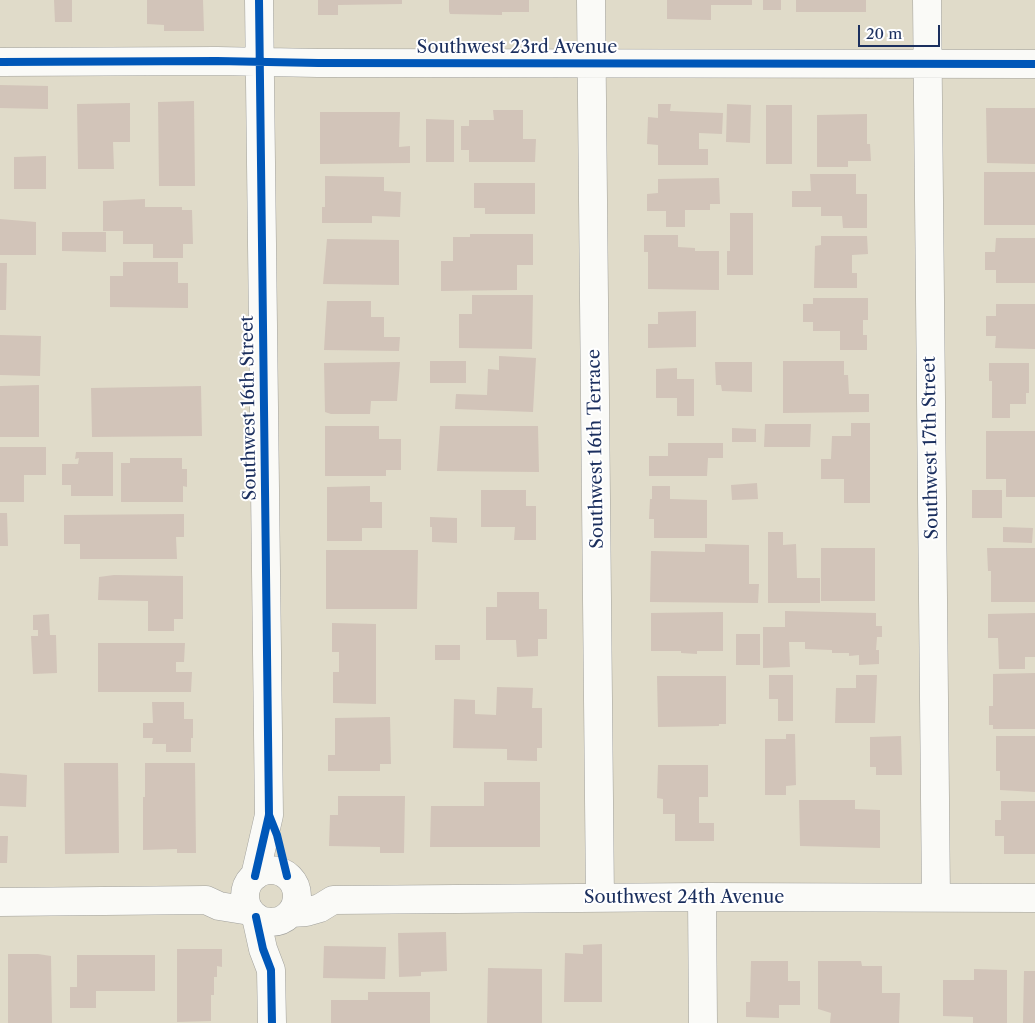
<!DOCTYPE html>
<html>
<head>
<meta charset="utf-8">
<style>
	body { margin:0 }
	#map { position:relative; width:1035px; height:1023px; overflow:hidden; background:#e0dbc9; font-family:"Libre Caslon Text",serif }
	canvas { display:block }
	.scale { position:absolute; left:858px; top:25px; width:82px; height:22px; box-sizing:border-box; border:2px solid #1b2f5e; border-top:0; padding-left:6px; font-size:15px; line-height:18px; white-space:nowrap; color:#1b2f5e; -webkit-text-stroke:4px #fff; paint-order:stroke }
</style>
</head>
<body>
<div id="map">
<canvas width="1035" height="1023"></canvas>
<div class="scale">20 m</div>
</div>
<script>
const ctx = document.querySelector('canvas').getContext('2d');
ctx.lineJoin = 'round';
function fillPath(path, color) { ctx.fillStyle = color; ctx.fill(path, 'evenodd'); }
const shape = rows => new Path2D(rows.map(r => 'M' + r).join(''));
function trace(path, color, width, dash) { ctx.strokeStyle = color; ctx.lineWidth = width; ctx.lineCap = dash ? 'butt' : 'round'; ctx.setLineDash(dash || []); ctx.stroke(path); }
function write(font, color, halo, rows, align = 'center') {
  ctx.font = font + ' "Libre Caslon Text",serif'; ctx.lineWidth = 4; ctx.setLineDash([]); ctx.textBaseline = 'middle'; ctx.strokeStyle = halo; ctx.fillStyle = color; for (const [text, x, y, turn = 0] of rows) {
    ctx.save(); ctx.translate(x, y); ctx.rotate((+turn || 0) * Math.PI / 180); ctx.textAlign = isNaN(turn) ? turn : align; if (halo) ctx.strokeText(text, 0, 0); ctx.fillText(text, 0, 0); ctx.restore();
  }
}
fillPath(shape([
	[54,0,72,0,72,22,55,22],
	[147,0,203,0,204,31,164,31,164,25,147,24],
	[318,0,402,0,402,4,338,5,338,15,318,15],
	[449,0,529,0,529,12,502,12,502,15,450,14,449,11],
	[667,0,752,0,752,5,711,5,711,20,667,19],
	[763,0,781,0,781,10,763,10],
	[796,0,866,0,866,12,796,12],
	[0,85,48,86,48,109,0,108],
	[194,101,195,186,159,186,158,102],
	[130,103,130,142,113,142,114,169,78,169,77,104],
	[658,104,671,104,670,111,723,113,722,134,699,133,699,149,708,149,708,165,658,165,658,145,647,144,648,117,658,118],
	[727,104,751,105,750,143,726,142],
	[766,105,792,105,792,164,766,164],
	[986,108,1035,108,1035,164,987,163],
	[493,110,523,110,523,139,536,139,535,162,469,162,469,150,461,150,461,126,469,126,469,120,494,120],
	[320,112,400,112,399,147,410,146,410,163,320,164],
	[867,114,867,144,870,144,871,161,848,161,848,167,817,167,817,115],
	[426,119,454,120,454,162,426,162],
	[46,156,46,189,14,189,14,157],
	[984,172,1035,172,1035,225,984,225],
	[810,174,856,174,856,194,867,194,867,228,843,228,842,216,821,216,821,207,792,207,792,191,811,191],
	[325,176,384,177,384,191,401,192,400,217,372,216,372,223,322,223,322,207,325,207],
	[719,178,720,204,710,204,710,210,685,210,685,227,666,227,666,211,647,211,647,194,658,193,658,179],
	[474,183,535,183,535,214,485,214,485,208,474,208],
	[145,199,145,207,182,207,182,210,192,210,193,244,183,244,183,258,153,258,153,244,123,244,123,231,103,231,103,201],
	[730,213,753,213,753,275,727,275,727,251,730,251],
	[0,219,36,222,36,255,0,255],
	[62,232,106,232,106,252,62,251],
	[470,234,533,234,533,265,517,265,517,290,441,291,441,261,453,261,453,237,470,237],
	[644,235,678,235,678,247,695,248,695,251,719,251,719,290,648,289,648,252,644,252],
	[821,236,867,236,868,254,852,255,852,273,857,273,857,288,814,288,815,246,821,245],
	[996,238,1035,238,1035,283,996,283,996,270,985,270,985,252,995,252],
	[327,239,399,240,399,285,323,284],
	[123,262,178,262,178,283,188,283,188,308,110,307,110,276,123,276],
	[0,263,7,263,6,310,0,310],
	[472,295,533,295,532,349,459,348,459,314,472,314],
	[813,298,868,298,868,320,863,320,863,335,867,335,867,350,840,350,840,331,813,331,813,322,803,322,803,304,813,304],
	[327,301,371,301,371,317,384,317,384,337,400,337,399,351,324,350],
	[996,304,1035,304,1035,349,995,348,996,336,986,336,986,316,996,316],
	[696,311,696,347,648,348,648,324,658,324,658,312],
	[0,335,41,336,40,376,0,375],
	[499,356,536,358,533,412,455,409,456,394,487,395,488,369,499,370],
	[430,361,466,361,466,383,430,383],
	[783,361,844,361,844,375,848,375,849,394,869,394,869,412,783,413],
	[400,362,397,401,371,401,370,414,331,414,325,412,324,363],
	[715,362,752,362,752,392,722,391,721,385,716,385],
	[989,363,1029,363,1029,393,1026,393,1026,404,1010,404,1010,418,992,418,992,381,989,381],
	[677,368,677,379,694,379,694,416,677,416,677,398,656,398,656,369],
	[39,385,39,437,0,437,0,386],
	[201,386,202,436,92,437,91,388],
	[851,423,870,423,870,503,844,503,844,479,821,479,821,459,831,459,832,436,851,436],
	[765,424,811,424,810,447,764,447],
	[325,426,379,426,379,439,401,439,401,470,386,470,386,476,325,476],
	[440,426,538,426,539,472,437,471],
	[732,428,756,429,756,442,732,442],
	[986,431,1035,431,1035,497,1006,497,1006,479,986,479],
	[668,443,723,443,723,458,708,458,707,476,649,476,649,456,668,456],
	[0,447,46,447,46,475,24,475,24,502,0,502],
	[76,452,113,452,113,496,71,496,71,485,62,485,62,464,78,464,79,458,75,459],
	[130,458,182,458,182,469,187,469,187,487,183,486,183,502,121,502,121,463,130,463],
	[757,483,758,499,732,500,731,485],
	[370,486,370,502,382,502,382,528,362,528,362,541,327,541,327,487],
	[652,486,670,486,670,499,707,500,707,538,654,538,654,519,649,519,650,499,652,499],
	[481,490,526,490,526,506,536,506,536,540,514,540,515,527,481,527],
	[972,490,1002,490,1002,518,972,518],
	[0,513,7,513,8,546,0,546],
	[184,514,184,537,176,537,177,559,80,559,80,544,64,544,64,515],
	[430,517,457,518,457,543,432,542,432,527,430,527],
	[1003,527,1033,528,1032,543,1003,542],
	[768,532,783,532,783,545,796,544,797,578,820,578,820,603,768,603],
	[705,544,749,545,749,584,759,584,758,603,650,602,651,551,705,552],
	[821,548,875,548,875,601,821,601],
	[987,548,1035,548,1035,602,991,602,991,571,988,571],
	[326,550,418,550,417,609,326,609],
	[114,575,183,576,183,619,174,619,174,631,148,631,148,601,98,600,99,577],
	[497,592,539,592,539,609,547,609,547,639,538,639,538,656,517,657,516,640,486,640,486,607,497,607],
	[785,611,876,613,876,626,882,626,882,637,877,637,876,650,879,650,879,664,859,665,859,655,849,656,849,653,832,653,832,650,805,649,805,642,789,642,790,667,763,668,763,627,785,627],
	[723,612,723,651,697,651,697,654,681,653,681,651,651,651,651,613],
	[1035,613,1035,657,1025,657,1025,669,999,669,998,638,988,638,988,614],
	[49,614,50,635,56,635,57,673,33,674,31,636,38,636,38,630,33,630,33,615],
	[332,623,376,624,376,704,333,703,333,672,339,672,339,652,332,652],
	[736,634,760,634,760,665,736,665],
	[98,643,185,643,184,662,176,662,176,672,192,672,191,692,98,692],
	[435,645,460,645,460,660,435,660],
	[1035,673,1035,729,993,729,993,725,989,725,989,706,993,706,993,674],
	[769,675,793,675,793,721,778,721,778,699,769,699],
	[856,675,877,675,875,723,835,723,836,688,856,688],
	[657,676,726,676,726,724,719,724,719,726,658,727],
	[497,687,533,688,532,708,542,708,542,748,537,748,537,761,507,760,507,749,453,748,454,699,475,700,475,714,496,715],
	[152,702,184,702,184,719,193,719,193,738,191,738,191,752,166,752,166,744,152,744,153,738,143,738,143,723,153,723],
	[390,717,391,764,380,764,380,771,328,771,328,755,335,755,335,718],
	[786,734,795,734,796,785,786,786,786,795,765,795,765,739,786,739],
	[901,736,902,775,876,775,876,767,870,767,870,737],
	[996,736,1035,736,1035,792,1000,790,1000,771,996,771],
	[64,763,118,763,119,853,65,854],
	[145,763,195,763,196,853,177,853,177,849,143,850,143,797,145,797],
	[658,765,708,765,708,797,699,797,699,823,714,823,714,841,675,841,675,814,663,814,663,799,657,798],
	[0,773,27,775,26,807,0,806],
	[484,782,540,782,540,847,430,847,431,806,484,806],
	[338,796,405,796,404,853,380,853,380,847,329,846,330,815,338,815],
	[799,800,855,800,855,809,880,810,880,848,800,846],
	[1001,801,1035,801,1035,854,1004,854,1004,836,995,836,995,820,1001,820],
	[0,836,8,836,7,863,0,863],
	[446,932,447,971,421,972,421,976,399,977,398,933],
	[602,944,602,1002,564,1002,565,953,583,954,583,945],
	[324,946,386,947,385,979,323,978],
	[177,949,222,949,222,967,217,966,217,977,214,977,214,995,211,995,211,1021,177,1022],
	[8,954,38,954,51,956,52,1023,8,1023],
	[77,955,155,955,155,991,96,991,96,1008,70,1008,70,987,77,987],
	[751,961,788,961,788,981,800,981,800,1005,779,1005,779,1018,746,1017,746,1002,750,1002],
	[818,961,861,961,862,966,882,966,882,993,900,993,899,1023,830,1023,831,1013,818,1009],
	[488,968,542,969,542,1023,487,1023],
	[974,969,1007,970,1007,1023,973,1023,973,1017,943,1016,943,980,974,980],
	[1024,971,1035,971,1035,1023,1023,1023],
	[368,992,430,992,430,1023,331,1023,331,1000,368,1000]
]), '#d2c4b9');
const minor = shape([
	[591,0,600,898],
	[927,0,936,897],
	[0,62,217,61,318,63,1035,64],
	'245 896a26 26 0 1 1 52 0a26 26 0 1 1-52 0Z',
	[255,876,269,815,259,0],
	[702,897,703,1023],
	[0,902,206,900,219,906,250,911],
	[291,913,306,912,320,908,333,900,702,897,1035,898],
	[256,917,263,949,271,970,272,1023]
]);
trace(minor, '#a0a09c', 29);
trace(minor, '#fafaf7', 28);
trace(shape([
	[0,62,217,61,318,63,1035,64],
	[269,815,277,835,287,876],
	[255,876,269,815,259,0],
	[256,917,263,949,271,970,272,1023]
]), '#0057b8', 8);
write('18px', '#1b2f5e', '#fff', [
	["Southwest 23rd Avenue",517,48],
	["Southwest 16th Street",249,408,-91],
	["Southwest 17th Street",931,448,-91],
	["Southwest 16th Terrace",596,449,-91],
	["Southwest 24th Avenue",684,898]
]);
</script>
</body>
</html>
